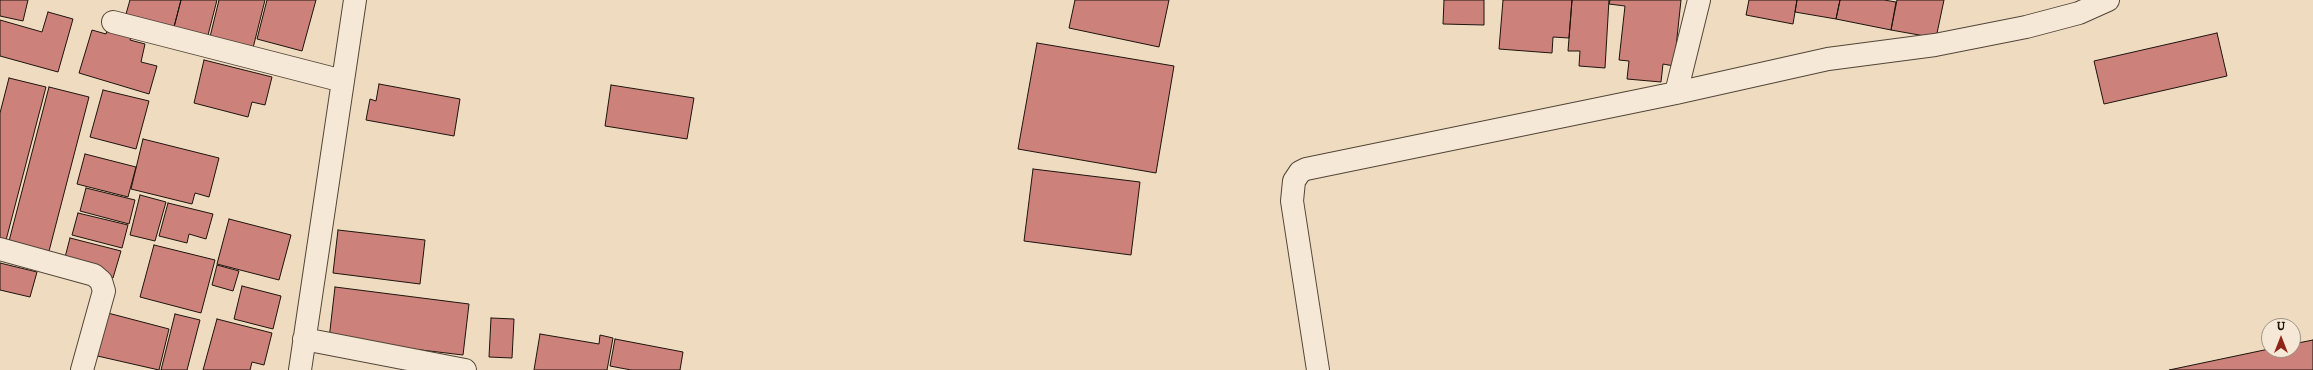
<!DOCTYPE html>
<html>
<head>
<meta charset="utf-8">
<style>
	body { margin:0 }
	#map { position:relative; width:2313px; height:370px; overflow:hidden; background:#efdbc0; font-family:"IM FELL DW Pica",serif }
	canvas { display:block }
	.north { position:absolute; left:2261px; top:318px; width:40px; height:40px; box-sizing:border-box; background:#f5e8d6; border:1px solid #9f9385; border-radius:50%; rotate:0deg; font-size:11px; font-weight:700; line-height:16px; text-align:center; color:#1d140c }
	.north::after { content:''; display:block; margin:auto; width:14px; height:18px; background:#8f2418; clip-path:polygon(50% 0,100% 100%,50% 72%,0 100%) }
</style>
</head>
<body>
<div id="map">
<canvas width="2313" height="370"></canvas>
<div class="north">U</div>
</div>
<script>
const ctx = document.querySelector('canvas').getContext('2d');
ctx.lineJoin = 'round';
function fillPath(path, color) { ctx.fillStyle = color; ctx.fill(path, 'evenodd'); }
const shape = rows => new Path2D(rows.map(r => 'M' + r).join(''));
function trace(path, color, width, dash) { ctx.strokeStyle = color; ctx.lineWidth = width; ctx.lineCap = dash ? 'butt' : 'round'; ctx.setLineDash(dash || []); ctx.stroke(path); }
const building = shape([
	[0,0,28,0,23,21,0,16,0,0],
	[130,0,181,0,174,27,126,14,130,0],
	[181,0,217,0,208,35,174,27,181,0],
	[219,0,265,0,252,52,209,41,219,0],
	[267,0,316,0,302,51,257,39,267,0],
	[1075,0,1169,0,1159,47,1069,28,1075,0],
	[1444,0,1484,0,1484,25,1443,24,1444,0],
	[1503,0,1572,0,1569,38,1553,37,1552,53,1499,49,1503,0],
	[1572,0,1609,0,1605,68,1579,66,1580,51,1568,51,1572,0],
	[1610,0,1681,0,1674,66,1663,64,1661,82,1627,79,1629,61,1619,60,1625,6,1609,4,1610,0],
	[1749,0,1797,0,1793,24,1746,15,1749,0],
	[1797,0,1840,0,1836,19,1795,12,1797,0],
	[1840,0,1884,0,1896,2,1891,30,1836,19,1840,0],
	[1897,0,1944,0,1936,38,1891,30,1897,0],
	[48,12,73,19,58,72,0,56,0,20,42,32,48,12],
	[109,24,133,31,130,40,145,44,141,62,157,66,149,94,79,73,92,30,106,34,109,24],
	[2217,33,2227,76,2104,104,2094,61,2217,33],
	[1037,43,1174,66,1156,173,1018,149,1037,43],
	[204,60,272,77,265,105,252,102,248,117,194,103,204,60],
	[9,78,46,87,5,244,0,243,0,113,9,78],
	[379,84,460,99,454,136,366,120,370,99,376,101,379,84],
	[611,85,694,98,687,139,605,126,611,85],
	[49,87,89,97,48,255,8,245,49,87],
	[103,90,149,101,136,149,90,137,103,90],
	[143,139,219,158,209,197,195,193,192,204,131,189,143,139],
	[85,154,136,167,128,197,77,184,85,154],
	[1033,169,1140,182,1131,255,1024,241,1033,169],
	[86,188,135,200,129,224,80,211,86,188],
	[140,195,166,202,155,241,130,235,140,195],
	[168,203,213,214,206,239,189,234,187,243,159,236,168,203],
	[78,213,128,225,122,248,72,235,78,213],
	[229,219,291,235,279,280,217,264,229,219],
	[338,230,425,240,420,284,333,273,338,230],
	[70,238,121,251,113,278,63,265,70,238],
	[154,245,215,260,201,313,140,297,154,245],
	[0,263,37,272,30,297,0,290,0,263],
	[217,265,239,271,233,291,212,285,217,265],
	[242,286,281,296,273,329,234,319,242,286],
	[335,287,469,304,463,355,329,339,335,287],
	[104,312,169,329,159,370,93,355,104,312],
	[175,314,200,320,187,370,161,370,175,314],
	[491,318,514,319,512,358,489,357,491,318],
	[217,319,272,333,264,365,252,362,250,370,203,370,217,319],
	[540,334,599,344,600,335,613,338,607,370,534,370,540,334],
	[615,339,683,352,680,370,631,370,610,366,615,339],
	[2313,340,2313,370,2169,370,2269,349,2293,350,2293,344,2313,340]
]);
fillPath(building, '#cc817b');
trace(building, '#1d140c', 1);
const minor = shape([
	[113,22,343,81],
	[1676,93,1699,0],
	[0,249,94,275,101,281,104,291,82,370],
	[304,339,465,370],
	[300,370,355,0],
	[1318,370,1292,201,1294,181,1300,172,1306,169,1676,93,1828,59,1935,45,2026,27,2079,13,2108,0]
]);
trace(minor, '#524639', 24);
trace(minor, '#f5e8d6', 22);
</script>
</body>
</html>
